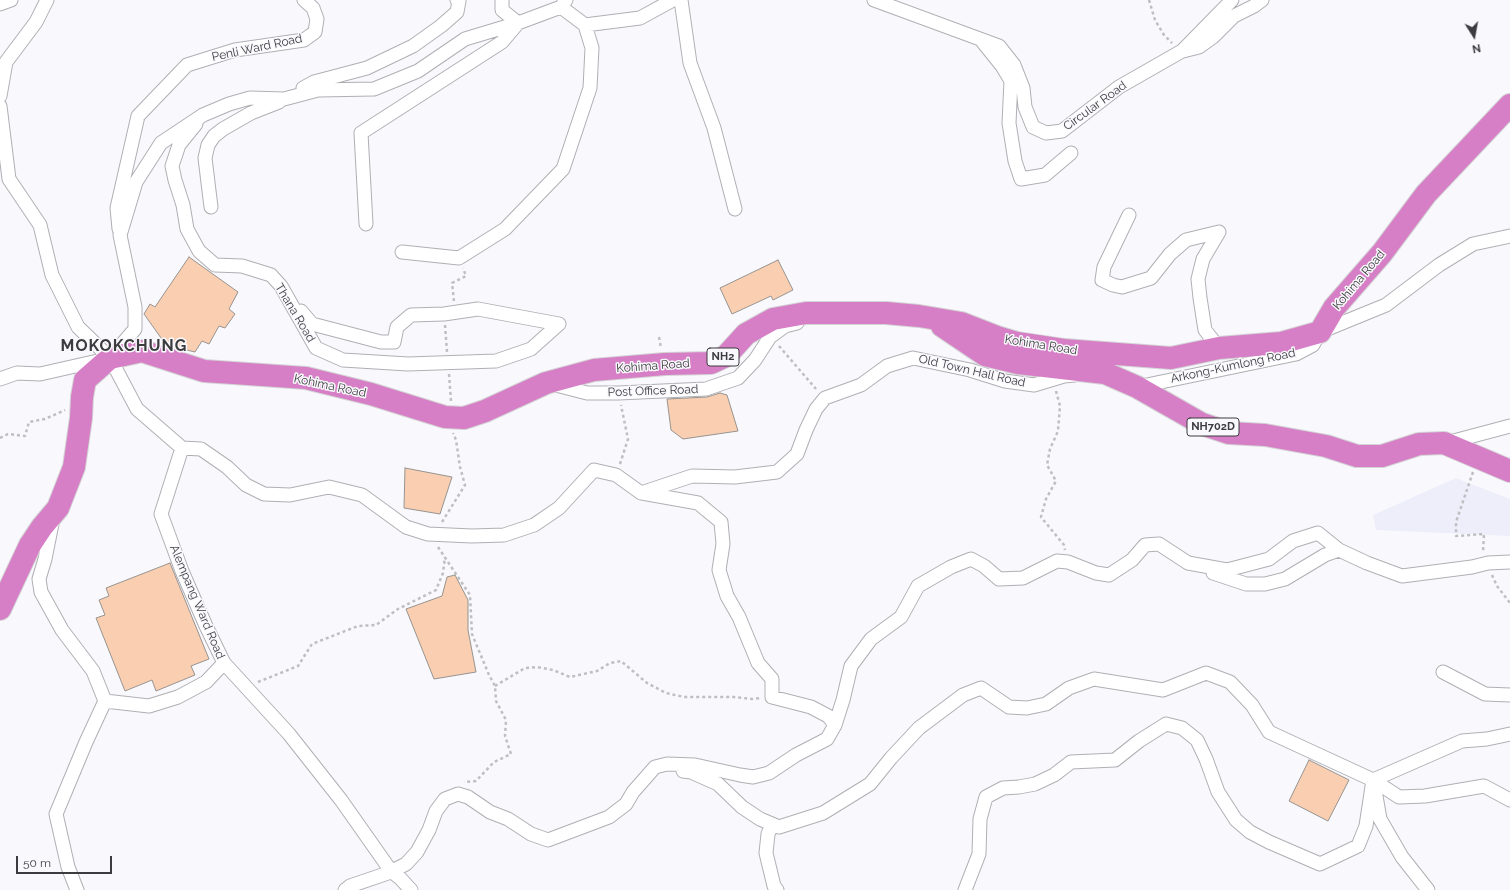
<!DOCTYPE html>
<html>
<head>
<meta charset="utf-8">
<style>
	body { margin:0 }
	#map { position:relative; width:1510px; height:890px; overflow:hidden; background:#f9f9fd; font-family:Raleway,sans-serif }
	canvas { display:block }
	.north { position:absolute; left:1454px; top:16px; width:40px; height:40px; -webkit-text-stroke:3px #f9f9fd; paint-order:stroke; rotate:169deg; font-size:11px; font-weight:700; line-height:16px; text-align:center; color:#3c3c3e }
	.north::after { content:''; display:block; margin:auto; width:14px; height:18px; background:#3c3c3e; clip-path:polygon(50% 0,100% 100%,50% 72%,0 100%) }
	.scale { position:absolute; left:16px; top:856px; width:96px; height:18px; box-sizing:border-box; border:2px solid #3c3c3e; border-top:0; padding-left:5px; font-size:12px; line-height:14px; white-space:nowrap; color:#3c3c3e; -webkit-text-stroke:3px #f9f9fd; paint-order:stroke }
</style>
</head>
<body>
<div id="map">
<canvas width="1510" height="890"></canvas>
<div class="north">N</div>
<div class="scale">50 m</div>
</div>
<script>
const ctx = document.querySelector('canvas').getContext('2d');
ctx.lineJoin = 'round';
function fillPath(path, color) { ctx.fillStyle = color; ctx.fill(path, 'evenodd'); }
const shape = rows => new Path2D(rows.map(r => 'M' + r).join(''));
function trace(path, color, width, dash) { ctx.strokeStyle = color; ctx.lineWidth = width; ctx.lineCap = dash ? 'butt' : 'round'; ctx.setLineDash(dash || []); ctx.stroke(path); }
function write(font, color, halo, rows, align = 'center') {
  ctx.font = font + ' Raleway,sans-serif'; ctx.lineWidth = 3; ctx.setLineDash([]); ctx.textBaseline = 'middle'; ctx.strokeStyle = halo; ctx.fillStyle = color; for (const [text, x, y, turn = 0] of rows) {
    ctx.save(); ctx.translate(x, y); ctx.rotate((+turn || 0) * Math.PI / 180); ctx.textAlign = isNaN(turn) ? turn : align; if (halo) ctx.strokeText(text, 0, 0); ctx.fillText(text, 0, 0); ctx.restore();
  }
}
fillPath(shape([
	[1456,478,1510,499,1510,536,1376,530,1373,515]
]), '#eeeefa');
const building = shape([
	[189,257,238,292,229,309,235,314,225,328,219,326,209,344,202,341,195,352,166,345,144,314,150,304,155,307,189,257],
	[778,260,793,290,773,300,771,296,732,314,720,288,778,260],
	[720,393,727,395,738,431,683,439,671,430,667,399,707,397,720,393],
	[405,468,452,477,440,514,404,508,405,468],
	[170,563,209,659,191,666,195,675,156,691,152,680,125,691,96,618,105,615,99,600,109,596,106,588,170,563],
	[455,575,468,600,468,630,476,672,434,679,406,609,442,596,447,577,455,575],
	[1309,760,1349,780,1328,821,1289,801,1309,760]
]);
fillPath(building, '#faceb0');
trace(building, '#969390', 1);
const minor = shape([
	[681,0,690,63,714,128,735,209],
	[874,0,999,46,1014,65,1023,88,1025,107,1033,127,1046,133,1062,131,1119,87,1182,51,1232,0],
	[0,4,11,0],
	[585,25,640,18,673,0],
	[982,41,1002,66,1011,81,1009,123,1015,161,1021,179,1045,175,1071,153],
	[1183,51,1199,47,1213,37,1234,16,1254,6,1262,0],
	[303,88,314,82,367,68,413,46,441,26,457,12,459,1,457,0],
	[0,96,6,62,36,22,47,0],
	[0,106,9,179,40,225,52,275,78,327,110,358,137,409,182,448,161,514,182,571,206,626,224,663,206,682,178,697,149,706,105,701,86,742,56,814,68,867,77,890],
	[196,124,179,145,172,166,175,180,183,205,187,229,199,251,215,265,242,266,271,275,281,286,316,348,343,360,408,364,496,361,531,349,559,324],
	[211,207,205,158,208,145,214,136,223,129,251,113,279,102],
	[1129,215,1104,267,1102,280,1113,285,1122,287,1151,278,1170,254,1186,240,1219,232,1203,259,1198,279,1200,298,1205,330,1219,348],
	[366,224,361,133,502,42,518,23,502,10,502,0],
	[119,229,117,208,138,116,187,65,235,50,304,40,315,32,317,19,313,8,304,0],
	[402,252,459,258,505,229,563,169,590,88,592,48,585,25,561,7],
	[301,311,312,324,381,342,394,342,397,327,411,315,444,314,478,309,559,324],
	[111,357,135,329,135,307,120,235,136,182,161,143,203,115,229,104,250,98,284,99,318,90,374,89,418,71,465,39,518,23,561,7,566,0],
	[0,379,17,373,40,374,102,360],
	[552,384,587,393,619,393,706,389,738,378,755,360,770,337,785,326,797,323],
	[1137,387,1296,354,1313,345,1320,332,1386,305,1439,265,1473,244,1510,236],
	[1446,443,1510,426],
	[182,448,201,449,227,467,246,485,264,494,290,495,329,487,362,495,406,527,428,534,472,536,504,535,534,525,559,508,594,470,616,475,641,493,692,476,735,477,777,472,797,454,806,430,816,409,825,398,861,385,887,366,913,358,970,370,1005,381,1034,385,1064,376,1075,375],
	[642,493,698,503,721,522,723,544,719,570,727,596,739,617,758,663,772,679,772,697,811,707,828,716,835,725],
	[53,519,45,559,39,579,41,592,62,630,93,671,105,701],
	[1213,573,1246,584,1265,584,1285,579,1325,555,1339,550],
	[224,663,289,734,341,800,391,871,400,878,411,890],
	[1443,672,1485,694,1510,695],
	[683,771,691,772,718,784,742,807,760,819,779,827,823,813,870,784,891,758,919,728,963,695,981,688,1009,707,1027,708,1046,704,1069,688,1094,679,1163,690,1206,673,1230,682,1252,705,1269,732,1373,780,1462,741,1487,739,1510,734],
	[1373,780,1399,797,1425,796,1484,786,1510,800],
	[1375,790,1380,819,1402,857,1428,890],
	[772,825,768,834,766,853,774,886,777,890],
	[345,890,350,886,388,873,406,864,417,852,429,830,436,811,445,799,458,794,468,797,490,812,508,819,531,834,548,840,609,817,626,804,633,792,655,767,667,764,695,765,740,775,753,777,769,773,796,755,827,739,835,725,843,700,851,666,871,639,901,617,918,586,951,567,971,559,984,566,999,579,1023,578,1057,561,1068,562,1096,573,1109,575,1132,560,1145,545,1159,544,1188,563,1227,570,1269,559,1293,541,1318,533,1339,550,1367,563,1402,576,1472,567,1488,563,1510,562],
	[965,890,979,854,980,819,986,797,1003,788,1019,787,1035,784,1054,775,1071,762,1115,760,1139,741,1166,724,1182,728,1197,740,1206,759,1218,792,1236,820,1250,832,1269,842,1320,864,1358,846,1366,826,1373,780]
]);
const trunk = shape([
	[942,326,985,355,1018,363,1105,373,1137,387,1202,424,1229,433,1265,435,1326,446,1357,456,1382,456,1419,444,1444,443,1510,471],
	[0,609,30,545,42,527,58,508,74,467,81,418,82,397,85,380,110,358,142,351,204,371,306,378,371,394,445,417,464,418,485,411,546,383,594,370,665,364,711,363,726,356,746,334,773,319,806,313,886,313,919,316,961,323,997,337,1017,343,1064,350,1171,358,1219,348,1281,343,1320,332,1334,308,1382,253,1426,194,1510,105]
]);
trace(minor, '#b0afb4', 15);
trace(trunk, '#d4d4d5', 24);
trace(shape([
	[1149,0,1155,20,1164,35,1172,43],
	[454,301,452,283,466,276,463,268],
	[445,325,447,352],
	[659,337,661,348],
	[779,346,816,389],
	[449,374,451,401],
	[1056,391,1060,406,1058,431,1050,449,1047,465,1056,481,1046,499,1041,517,1064,545,1065,550],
	[0,438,8,434,25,436,29,422,45,419,65,410],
	[620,464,628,439,621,405],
	[1473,472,1456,522,1456,536,1484,534,1483,552],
	[442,522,465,485,460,467,456,440,453,433],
	[438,547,470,595,472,634,489,675,495,686,496,701,506,720,505,736,511,754,494,762,476,781,464,782],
	[1492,575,1497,586,1510,603],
	[258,682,298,666,312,644,358,626,376,625,398,609,436,590,443,573,445,557],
	[495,686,525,668,537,667,553,670,570,677,597,671,610,663,621,661,647,683,666,693,684,697,734,697,752,699,761,698]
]), '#bfbfc2', 2.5, [3, 3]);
trace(minor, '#fff', 13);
trace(trunk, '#d67fc6', 22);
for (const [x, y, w] of [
	[723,357,32],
	[1213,427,52]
]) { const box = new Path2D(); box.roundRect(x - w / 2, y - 9, w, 18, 3); ctx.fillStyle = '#f9f9fd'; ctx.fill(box); trace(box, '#3c3c3e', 1); }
write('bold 11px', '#3c3c3e', null, [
	["NH2",723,357],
	["NH702D",1213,427]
]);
write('12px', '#3c3c3e', '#f9f9fd', [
	["Penli Ward Road",257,48,-12],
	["Circular Road",1095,106,-36],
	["Kohima Road",1359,280,-50],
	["Thana Road",295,313,59],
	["Kohima Road",1041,345,9],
	["Kohima Road",653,366,-4],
	["Arkong-Kumlong Road",1233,366,-12],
	["Old Town Hall Road",972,371,13],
	["Kohima Road",330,386,12],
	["Post Office Road",653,391,-2],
	["Alempang Ward Road",197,602,67]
]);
ctx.letterSpacing = '1px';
write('bold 16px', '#3c3c3e', '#f9f9fd', [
	["MOKOKCHUNG",124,346]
]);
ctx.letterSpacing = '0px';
</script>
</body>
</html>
